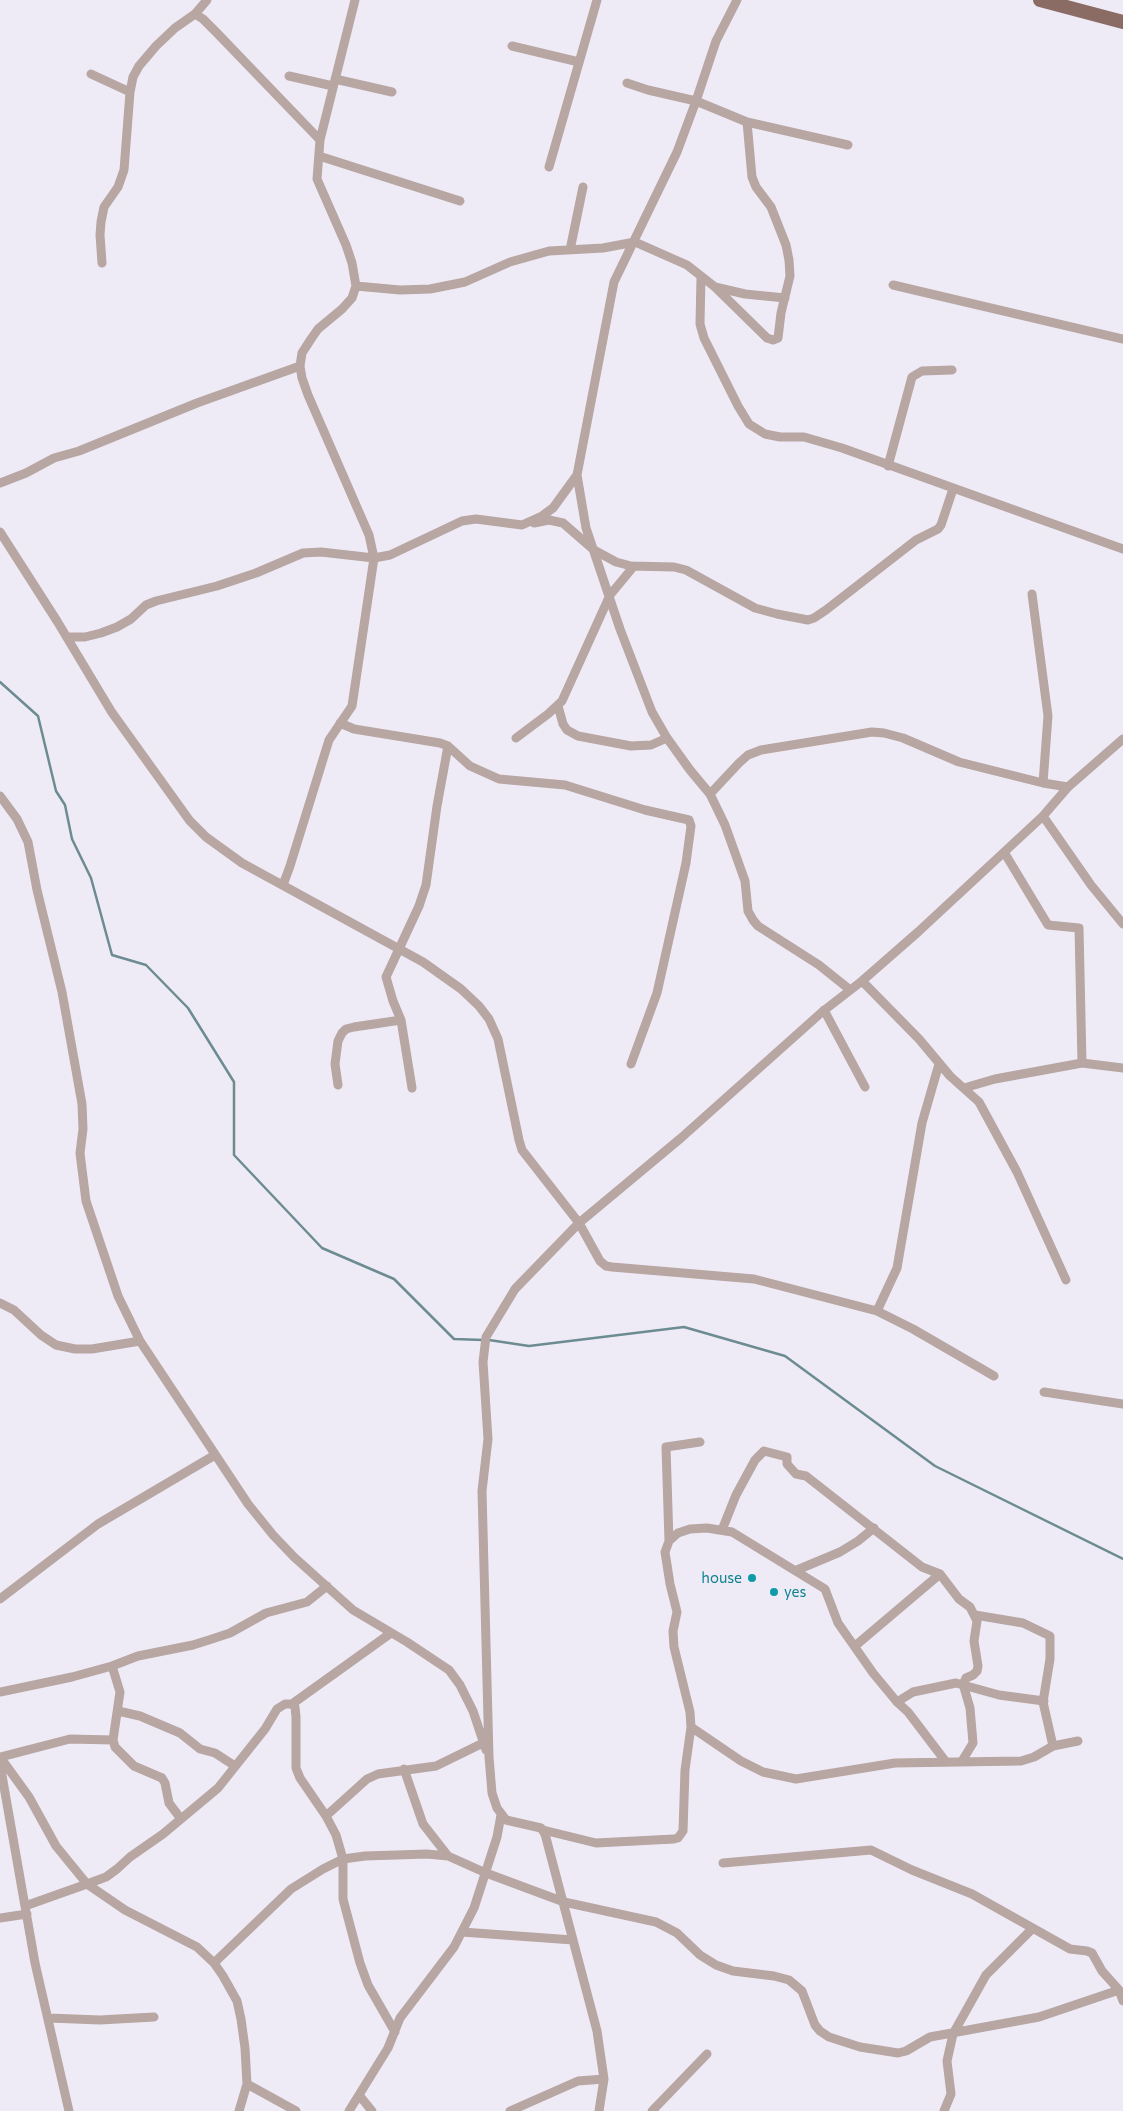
<!DOCTYPE html>
<html>
<head>
<meta charset="utf-8">
<style>
	body { margin:0 }
	canvas { display:block; background:#eeebf7 }
</style>
</head>
<body>
<canvas width="1123" height="2111"></canvas>
<script>
const ctx = document.querySelector('canvas').getContext('2d');
ctx.lineJoin = 'round';
const shape = rows => new Path2D(rows.map(r => 'M' + r).join(''));
function trace(path, color, width, dash) { ctx.strokeStyle = color; ctx.lineWidth = width; ctx.lineCap = dash ? 'butt' : 'round'; ctx.setLineDash(dash || []); ctx.stroke(path); }
function write(font, color, halo, rows, align = 'center') {
  ctx.font = font + ' Commissioner,sans-serif'; ctx.lineWidth = 5; ctx.setLineDash([]); ctx.textBaseline = 'middle'; ctx.strokeStyle = halo; ctx.fillStyle = color; for (const [text, x, y, turn = 0] of rows) {
    ctx.save(); ctx.translate(x, y); ctx.rotate((+turn || 0) * Math.PI / 180); ctx.textAlign = isNaN(turn) ? turn : align; if (halo) ctx.strokeText(text, 0, 0); ctx.fillText(text, 0, 0); ctx.restore();
  }
}
trace(shape([
	[0,682,38,716,56,791,65,805,72,839,91,878,112,955,146,965,188,1008,234,1082,234,1155,322,1248,394,1279,454,1339,483,1340],
	[489,1340,529,1346,684,1327,785,1356,935,1466,1123,1559]
]), '#6d8c92', 2.5);
trace(shape([
	[207,0,195,14,203,19,216,32,320,140],
	[512,46,579,62],
	[91,74,130,92],
	[289,76,333,86],
	[335,79,392,92],
	[627,83,648,90,696,101,747,122,752,177,756,187,771,207,786,245,789,260,790,276,781,313,778,338,773,340,767,338,715,287],
	[747,122,848,145],
	[319,156,460,201],
	[549,167,597,0],
	[570,250,583,187],
	[102,263,100,235,101,222,104,207,118,187,124,170,130,92,133,77,139,66,156,46,175,28,195,14],
	[701,277,700,324,704,338,738,406,749,424,765,434,780,437,804,437,842,448,1123,549],
	[893,285,1123,339],
	[356,286,400,290,430,289,465,282,510,262,549,251,603,248,635,242,687,265,715,287,745,294,785,298],
	[888,466,912,377,922,371,952,370],
	[577,475,586,528,620,629,652,712,667,738,690,770,710,794,725,825,745,881,748,911,753,920,758,926,819,965,849,989],
	[0,483,26,473,54,458,79,451,197,403,300,366],
	[534,523,549,520,563,523,594,550,616,562,631,566,674,567,686,570,755,608,777,614,808,620,814,618,826,610,916,540,938,529,941,525,953,489],
	[0,532,57,621,111,711,190,821,206,837,242,863,423,962,461,989,479,1006,489,1019,498,1039,519,1140,522,1150,579,1223,600,1261,606,1266,612,1267,754,1279,877,1311,913,1329,994,1376],
	[1032,594,1048,716,1043,783],
	[67,637,85,637,101,633,117,627,131,619,146,605,156,601,217,586,256,573,303,553,321,552,374,558,390,555,462,521,476,519,522,525,542,516,553,508,577,475,614,282,677,152,696,101,716,41,737,0],
	[558,706,563,724,567,730,578,736,631,746,651,745,667,738],
	[340,723,354,729,440,743,448,746,470,766,499,779,565,785,645,810,689,820,691,826,686,863,657,993,631,1064],
	[516,738,548,714,562,701,610,595,634,566],
	[710,794,739,763,748,755,761,750,872,732,884,733,903,738,959,762,1043,783,1068,787],
	[0,796,17,819,28,842,37,890,62,992,82,1104,83,1129,80,1153,86,1201,118,1296,140,1341,248,1504,273,1535,294,1557,353,1610,407,1642,449,1670,460,1685,473,1711,486,1750],
	[1043,816,1091,885,1123,924],
	[1004,852,1048,925,1079,928,1082,1063],
	[283,885,290,866,329,740,352,706,374,558,369,535,308,395,302,378,300,366,302,353,311,339,318,329,342,309,352,298,356,286,352,263,346,245,317,179,320,140,355,0],
	[862,981,919,1039,950,1076,979,1102,1017,1172,1066,1280],
	[824,1010,865,1087],
	[338,1085,335,1064,338,1041,342,1033,346,1029,354,1027,401,1020],
	[412,1088,401,1020,393,1001,386,977,419,906,426,885,437,806,448,746],
	[964,1088,995,1079,1082,1063,1123,1068],
	[0,1303,14,1310,41,1335,56,1345,75,1349,92,1349,140,1341],
	[877,1311,897,1268,922,1123,939,1064],
	[1044,1392,1123,1404],
	[722,1530,736,1495,755,1460,764,1451,787,1457,787,1464,796,1474,806,1476,922,1567,940,1574,959,1599,970,1607,977,1621,974,1641,978,1666,977,1671,973,1675,966,1678,963,1684,970,1708,973,1743,962,1761],
	[669,1541,666,1447,700,1442],
	[797,1570,840,1552,858,1541,874,1528],
	[0,1599,98,1524,215,1455],
	[975,1615,1023,1623,1050,1636,1050,1659,1043,1702,1053,1746],
	[855,1646,940,1574],
	[112,1666,120,1692,113,1740,115,1747,134,1766,162,1778,165,1783,169,1803,181,1819],
	[0,1692,72,1677,112,1666,138,1656,193,1645,212,1639,230,1633,266,1613,307,1602,327,1586],
	[897,1702,913,1692,956,1683,999,1695,1044,1701],
	[292,1704,295,1707,296,1717,296,1768,300,1778,326,1816,336,1835,343,1859,343,1899,360,1963,368,1985,395,2032],
	[118,1711,140,1716,180,1733,200,1749,215,1753,235,1766],
	[691,1727,741,1761,763,1772,796,1779,895,1763,1021,1761,1034,1757,1053,1746,1078,1741],
	[0,1757,29,1797,56,1846,87,1884,125,1910,197,1947,214,1963,223,1976,237,2001,241,2019,245,2048,247,2084,239,2111],
	[1,1757,70,1739,113,1740],
	[0,1764,35,1963,69,2111],
	[404,1769,423,1824,448,1856],
	[326,1816,367,1779,378,1774,436,1766,483,1743],
	[543,1830,596,1843,674,1839,678,1838,683,1831,685,1770,691,1727,690,1712,674,1647,673,1631,677,1612,670,1584,665,1552,669,1541,678,1533,690,1529,707,1528,732,1532,825,1589,838,1623,873,1673,897,1702,908,1712,946,1762],
	[723,1863,871,1850,912,1870,972,1894,1070,1949,1087,1951,1092,1953,1102,1971,1119,1990,1123,2001],
	[25,1906,87,1884,106,1877,117,1869,130,1857,163,1834,218,1788,265,1729,277,1709,285,1704,292,1704,391,1633],
	[0,1918,27,1914],
	[462,1932,573,1940],
	[214,1963,291,1889,323,1869,343,1859,365,1856,427,1854,448,1856,486,1873,564,1902,656,1922,677,1933,700,1955,716,1965,733,1971,774,1976,789,1980,802,1991,815,2025,820,2031,829,2037,860,2047,898,2053,906,2051,930,2037,1039,2017,1119,1990],
	[49,2018,100,2020,154,2017],
	[247,2084,296,2111],
	[359,2095,372,2111],
	[349,2111,388,2048,400,2018,454,1947,474,1908,497,1837,501,1815],
	[510,2111,578,2081,604,2079],
	[599,2111,604,2079,597,2031,545,1834,541,1828,506,1820,497,1808,492,1793,489,1757,482,1491,488,1439,483,1362,486,1337,515,1289,579,1223,681,1138,822,1012,862,981,918,932,1043,816,1068,787,1123,739],
	[652,2111,707,2054],
	[944,2111,951,2094,947,2061,953,2034,986,1975,1032,1929]
]), '#b8a6a2', 9);
trace(shape([
	[1040,0,1123,22]
]), '#8a6c65', 14);
for (const [x, y, r, color] of [
	[752,1578,5,"#0f9aa8"],
	[774,1592,5,"#0f9aa8"]
]) { const dot = new Path2D(); dot.arc(x, y, r, 0, 2 * Math.PI); ctx.fillStyle = color; ctx.fill(dot); trace(dot, '#eeebf7', 2); }
write('15px', '#0d838f', '#eeebf7', [
	["house",742,1578],
	["yes",784,1592,"left"]
], 'right');
</script>
</body>
</html>
